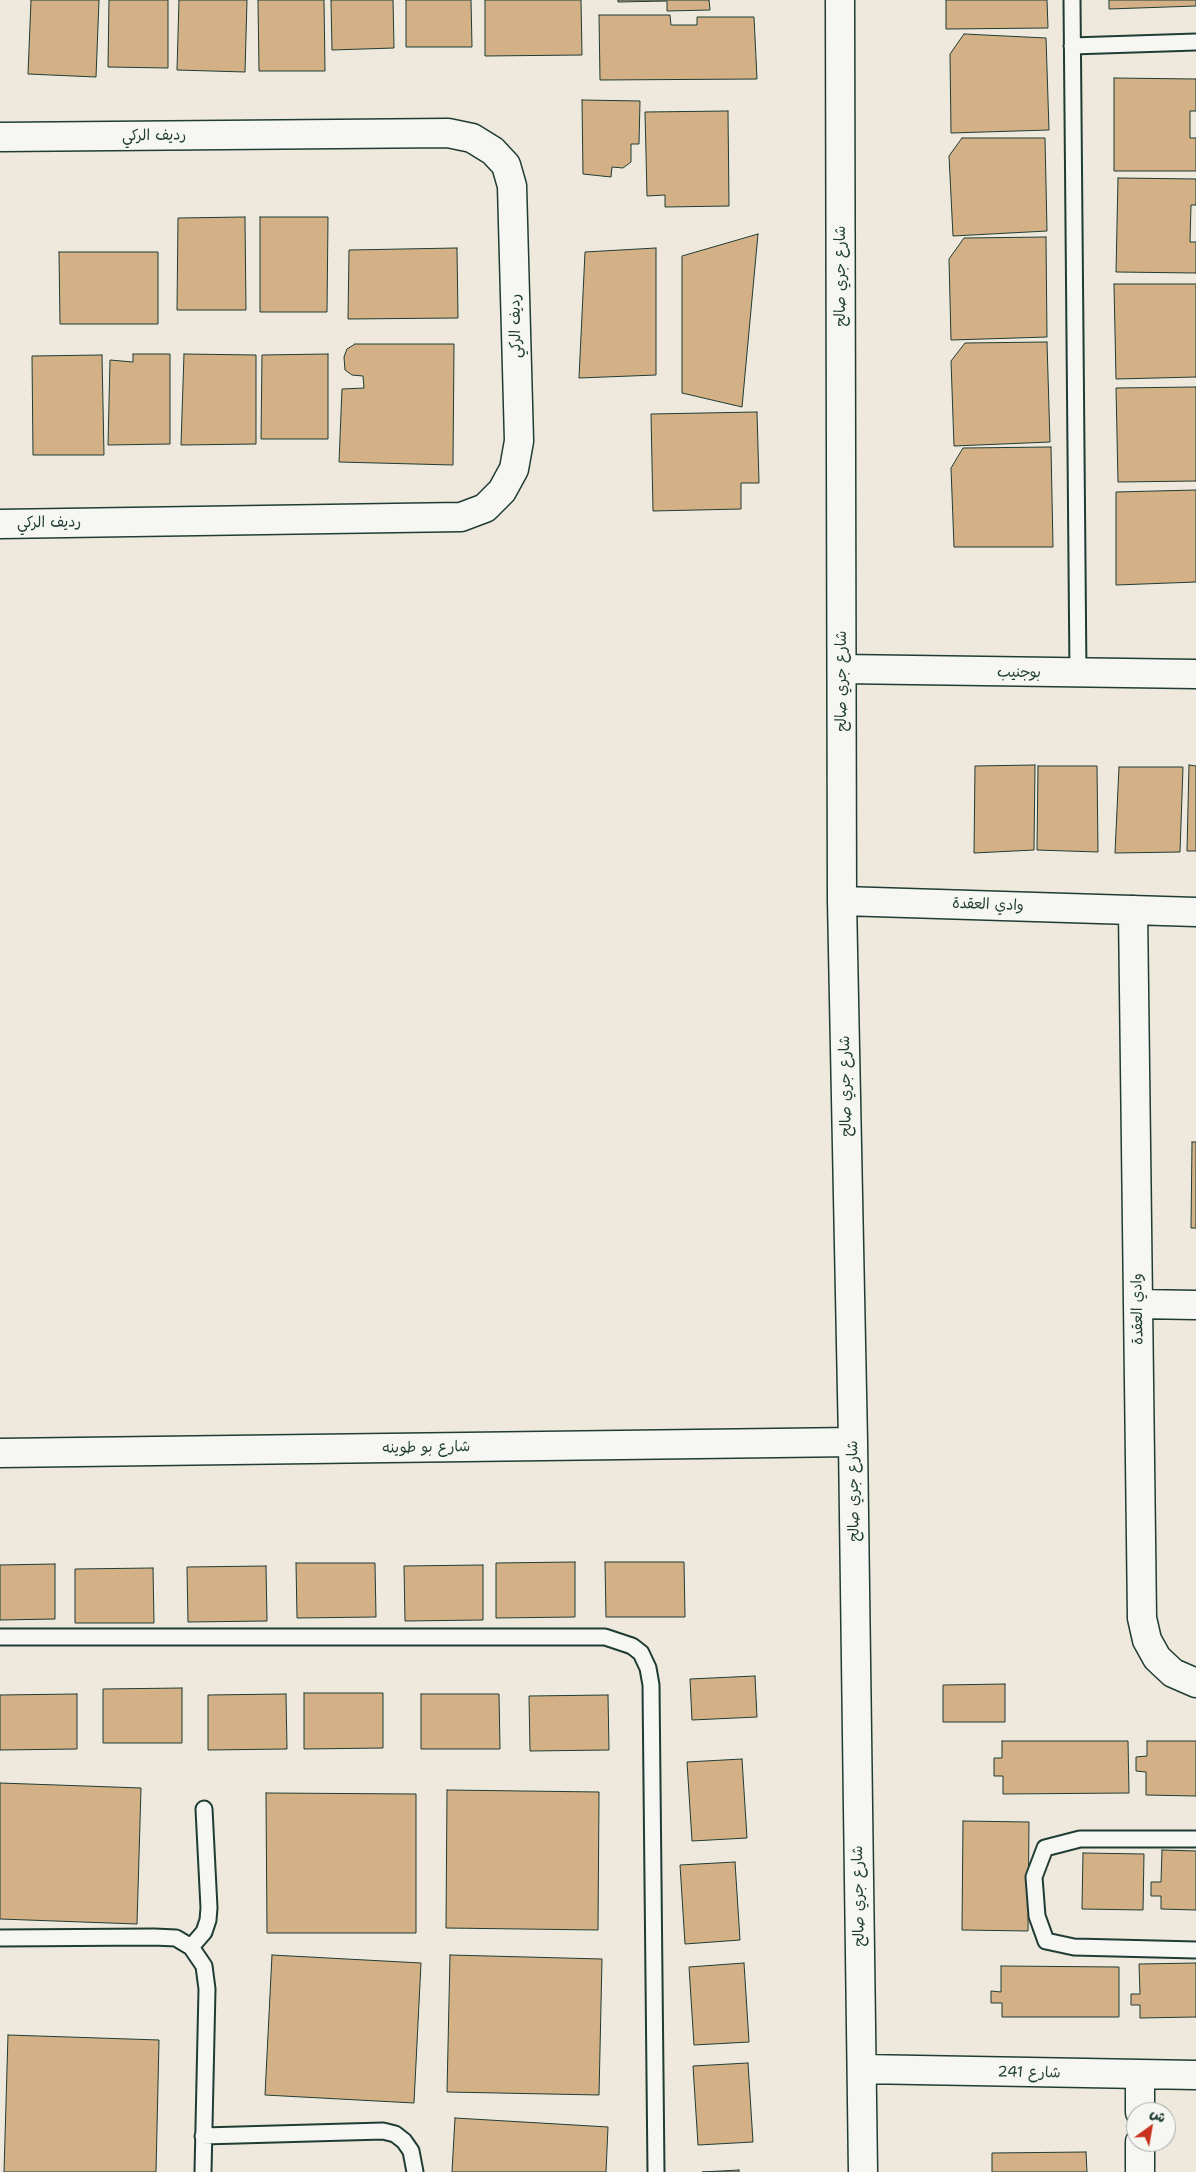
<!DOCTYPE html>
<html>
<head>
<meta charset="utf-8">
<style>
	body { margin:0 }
	#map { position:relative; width:1196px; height:2172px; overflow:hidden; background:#efe8dc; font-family:"Shantell Sans","Playpen Sans Arabic",sans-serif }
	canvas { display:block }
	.north { position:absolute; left:1126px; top:2102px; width:50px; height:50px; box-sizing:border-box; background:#f6f6f2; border:1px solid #a0aca6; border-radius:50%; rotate:32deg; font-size:14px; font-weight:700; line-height:20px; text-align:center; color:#1f3d34 }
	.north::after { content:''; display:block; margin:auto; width:18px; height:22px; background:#c8321e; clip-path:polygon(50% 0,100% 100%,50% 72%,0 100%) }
</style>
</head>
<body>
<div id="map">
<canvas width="1196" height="2172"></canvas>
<div class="north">ش</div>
</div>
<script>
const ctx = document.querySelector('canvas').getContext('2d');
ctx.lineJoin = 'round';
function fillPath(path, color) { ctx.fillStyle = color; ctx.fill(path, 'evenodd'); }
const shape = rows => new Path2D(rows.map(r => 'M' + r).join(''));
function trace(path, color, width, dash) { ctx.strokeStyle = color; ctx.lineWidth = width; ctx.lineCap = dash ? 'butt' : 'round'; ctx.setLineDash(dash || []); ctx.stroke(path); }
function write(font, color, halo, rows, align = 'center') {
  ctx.font = font + ' "Shantell Sans","Playpen Sans Arabic",sans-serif'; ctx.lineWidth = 4; ctx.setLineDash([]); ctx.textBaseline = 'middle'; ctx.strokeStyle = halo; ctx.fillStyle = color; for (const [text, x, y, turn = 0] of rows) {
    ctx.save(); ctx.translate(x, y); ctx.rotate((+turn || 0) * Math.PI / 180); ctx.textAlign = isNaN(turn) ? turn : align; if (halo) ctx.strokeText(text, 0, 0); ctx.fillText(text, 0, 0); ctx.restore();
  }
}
const building = shape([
	[31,0,99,0,96,77,28,74,31,0],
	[109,0,168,0,168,68,108,67,109,0],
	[179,0,247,0,245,72,177,70,179,0],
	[258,0,324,0,325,71,259,71,258,0],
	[331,0,393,0,394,48,332,50,331,0],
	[406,0,471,0,472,47,406,47,406,0],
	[485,0,581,0,582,55,485,56,485,0],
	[618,0,709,0,710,10,667,11,667,1,618,2,618,0],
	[946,0,1047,0,1048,28,946,29,946,0],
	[1109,0,1196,0,1196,6,1109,9,1109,0],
	[599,15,670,15,671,25,697,25,697,17,754,17,757,79,600,80,599,15],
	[964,34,1046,38,1049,130,951,133,950,54,964,34],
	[1114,78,1196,79,1196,111,1190,111,1190,138,1196,138,1196,171,1114,171,1114,78],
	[582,100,640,101,639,144,631,144,631,162,623,168,612,167,611,177,583,174,582,100],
	[728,111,729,206,665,207,665,195,647,196,645,112,728,111],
	[962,138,1045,138,1047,231,953,236,949,156,962,138],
	[1118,178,1196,179,1196,205,1191,205,1190,242,1196,242,1196,273,1116,272,1118,178],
	[245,217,246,310,177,310,178,218,245,217],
	[260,217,328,217,327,312,260,312,260,217],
	[758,234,742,407,682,393,682,256,758,234],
	[1046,237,1047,337,951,340,949,259,964,238,1046,237],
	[457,248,458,318,348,319,349,250,457,248],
	[656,248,656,375,579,378,585,252,656,248],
	[59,252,158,252,158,324,60,324,59,252],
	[1114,284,1196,284,1196,377,1116,379,1114,284],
	[1047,342,1050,442,954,446,951,361,965,343,1047,342],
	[355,344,454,344,453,465,339,462,342,389,364,388,363,376,352,375,345,370,344,357,347,349,355,344],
	[133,354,170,354,170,444,108,445,110,360,133,362,133,354],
	[184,354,256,355,256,444,181,445,184,354],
	[328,354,328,439,261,439,262,355,328,354],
	[102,355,104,455,33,455,32,356,102,355],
	[1196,387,1196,481,1118,482,1116,388,1196,387],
	[757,412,759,483,741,483,741,509,653,511,651,414,757,412],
	[1051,447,1053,547,954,547,951,468,963,448,1051,447],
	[1196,490,1196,582,1116,585,1116,492,1196,490],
	[1035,765,1034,850,974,853,975,766,1035,765],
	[1189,765,1196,766,1196,851,1187,851,1189,765],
	[1038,766,1097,766,1098,852,1037,850,1038,766],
	[1119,767,1183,767,1180,852,1115,853,1119,767],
	[1192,1142,1196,1142,1196,1228,1191,1228,1192,1142],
	[575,1562,575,1617,496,1618,496,1563,575,1562],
	[605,1562,684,1562,685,1617,606,1617,605,1562],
	[296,1563,375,1563,376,1617,297,1618,296,1563],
	[55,1564,55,1619,0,1620,0,1565,55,1564],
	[483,1565,483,1620,405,1621,404,1566,483,1565],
	[266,1566,267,1621,188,1622,187,1567,266,1566],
	[153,1568,154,1623,75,1623,75,1569,153,1568],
	[755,1676,757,1717,692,1720,690,1679,755,1676],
	[1005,1684,1005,1722,943,1722,943,1685,1005,1684],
	[182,1688,182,1743,103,1743,103,1689,182,1688],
	[304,1693,383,1693,383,1748,304,1749,304,1693],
	[77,1694,77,1749,0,1750,0,1695,77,1694],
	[286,1694,287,1749,208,1750,208,1695,286,1694],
	[421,1694,499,1694,500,1749,421,1749,421,1694],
	[608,1695,609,1750,530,1751,529,1696,608,1695],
	[1002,1741,1128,1741,1129,1793,1003,1794,1003,1776,994,1776,994,1758,1002,1758,1002,1741],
	[1147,1741,1196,1741,1196,1796,1146,1795,1146,1772,1136,1771,1136,1757,1147,1756,1147,1741],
	[742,1759,747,1838,692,1841,687,1762,742,1759],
	[0,1783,141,1788,137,1924,0,1919,0,1783],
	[447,1790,599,1792,598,1930,446,1928,447,1790],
	[266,1793,416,1794,416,1933,267,1933,266,1793],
	[963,1821,1029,1822,1028,1931,962,1930,963,1821],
	[1162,1850,1196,1851,1196,1910,1161,1909,1161,1896,1151,1896,1151,1882,1161,1882,1162,1850],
	[1083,1853,1144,1854,1143,1910,1082,1909,1083,1853],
	[735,1862,740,1940,685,1944,680,1865,735,1862],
	[272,1955,421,1963,414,2103,265,2095,272,1955],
	[450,1955,602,1959,599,2095,447,2092,450,1955],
	[744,1963,749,2042,694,2045,689,1967,744,1963],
	[1196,1963,1196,2017,1140,2018,1140,2005,1131,2005,1131,1994,1140,1994,1139,1964,1196,1963],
	[1001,1966,1119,1967,1119,2017,1002,2017,1002,2003,991,2003,991,1991,1001,1992,1001,1966],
	[8,2035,159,2040,156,2172,4,2172,8,2035],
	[748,2063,753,2142,698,2145,693,2066,748,2063],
	[455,2118,608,2127,606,2172,452,2172,455,2118],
	[1086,2152,1087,2172,992,2172,992,2153,1086,2152],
	[739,2170,739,2172,702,2172,739,2170]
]);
fillPath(building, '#d3b085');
trace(building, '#1f3d34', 1);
const lane = shape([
	[1072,0,1078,674],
	[1072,46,1196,42],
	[0,1637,605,1637,632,1646,641,1653,648,1668,651,1685,656,2172],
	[1196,1839,1080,1839,1045,1848,1034,1877,1037,1916,1046,1941,1074,1947,1196,1950],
	[0,1938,154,1937,176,1938,191,1947,204,1966,207,1989,203,2172],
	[191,1947,204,1932,208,1920,209,1908,204,1809],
	[203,2136,383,2131,395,2134,404,2141,411,2151,415,2172]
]);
const street = shape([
	[840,0,842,901,853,1442,863,2172],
	[0,137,448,133,472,138,493,151,506,165,512,186,519,441,514,469,502,491,485,508,461,517,0,524],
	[842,669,1196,674],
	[842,901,1196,912],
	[1133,910,1142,1618,1147,1640,1157,1658,1173,1673,1196,1683],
	[1138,1304,1196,1305],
	[0,1453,853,1442],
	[862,2069,1196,2075],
	[1140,2112,1140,2075],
	[1140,2172,1140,2142]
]);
trace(lane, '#1f3d34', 19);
trace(street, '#1f3d34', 31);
trace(lane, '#f6f6f2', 15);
trace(street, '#f6f6f2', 28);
write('15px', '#1f3d34', '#f6f6f2', [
	["رديف الركي",154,136,-1],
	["شارع جري صالح",841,276,-90],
	["رديف الركي",516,326,-91],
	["رديف الركي",49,523,-1],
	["بوجنيب",1019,673,1],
	["شارع جري صالح",842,681,-90],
	["وادي العقدة",988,905,2],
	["شارع جري صالح",846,1086,-91],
	["وادي العقدة",1138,1309,-91],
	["شارع بو طوينه",426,1448,-1],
	["شارع جري صالح",854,1491,-91],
	["شارع جري صالح",859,1896,-91],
	["شارع 241",1029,2073,1]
]);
</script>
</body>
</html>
